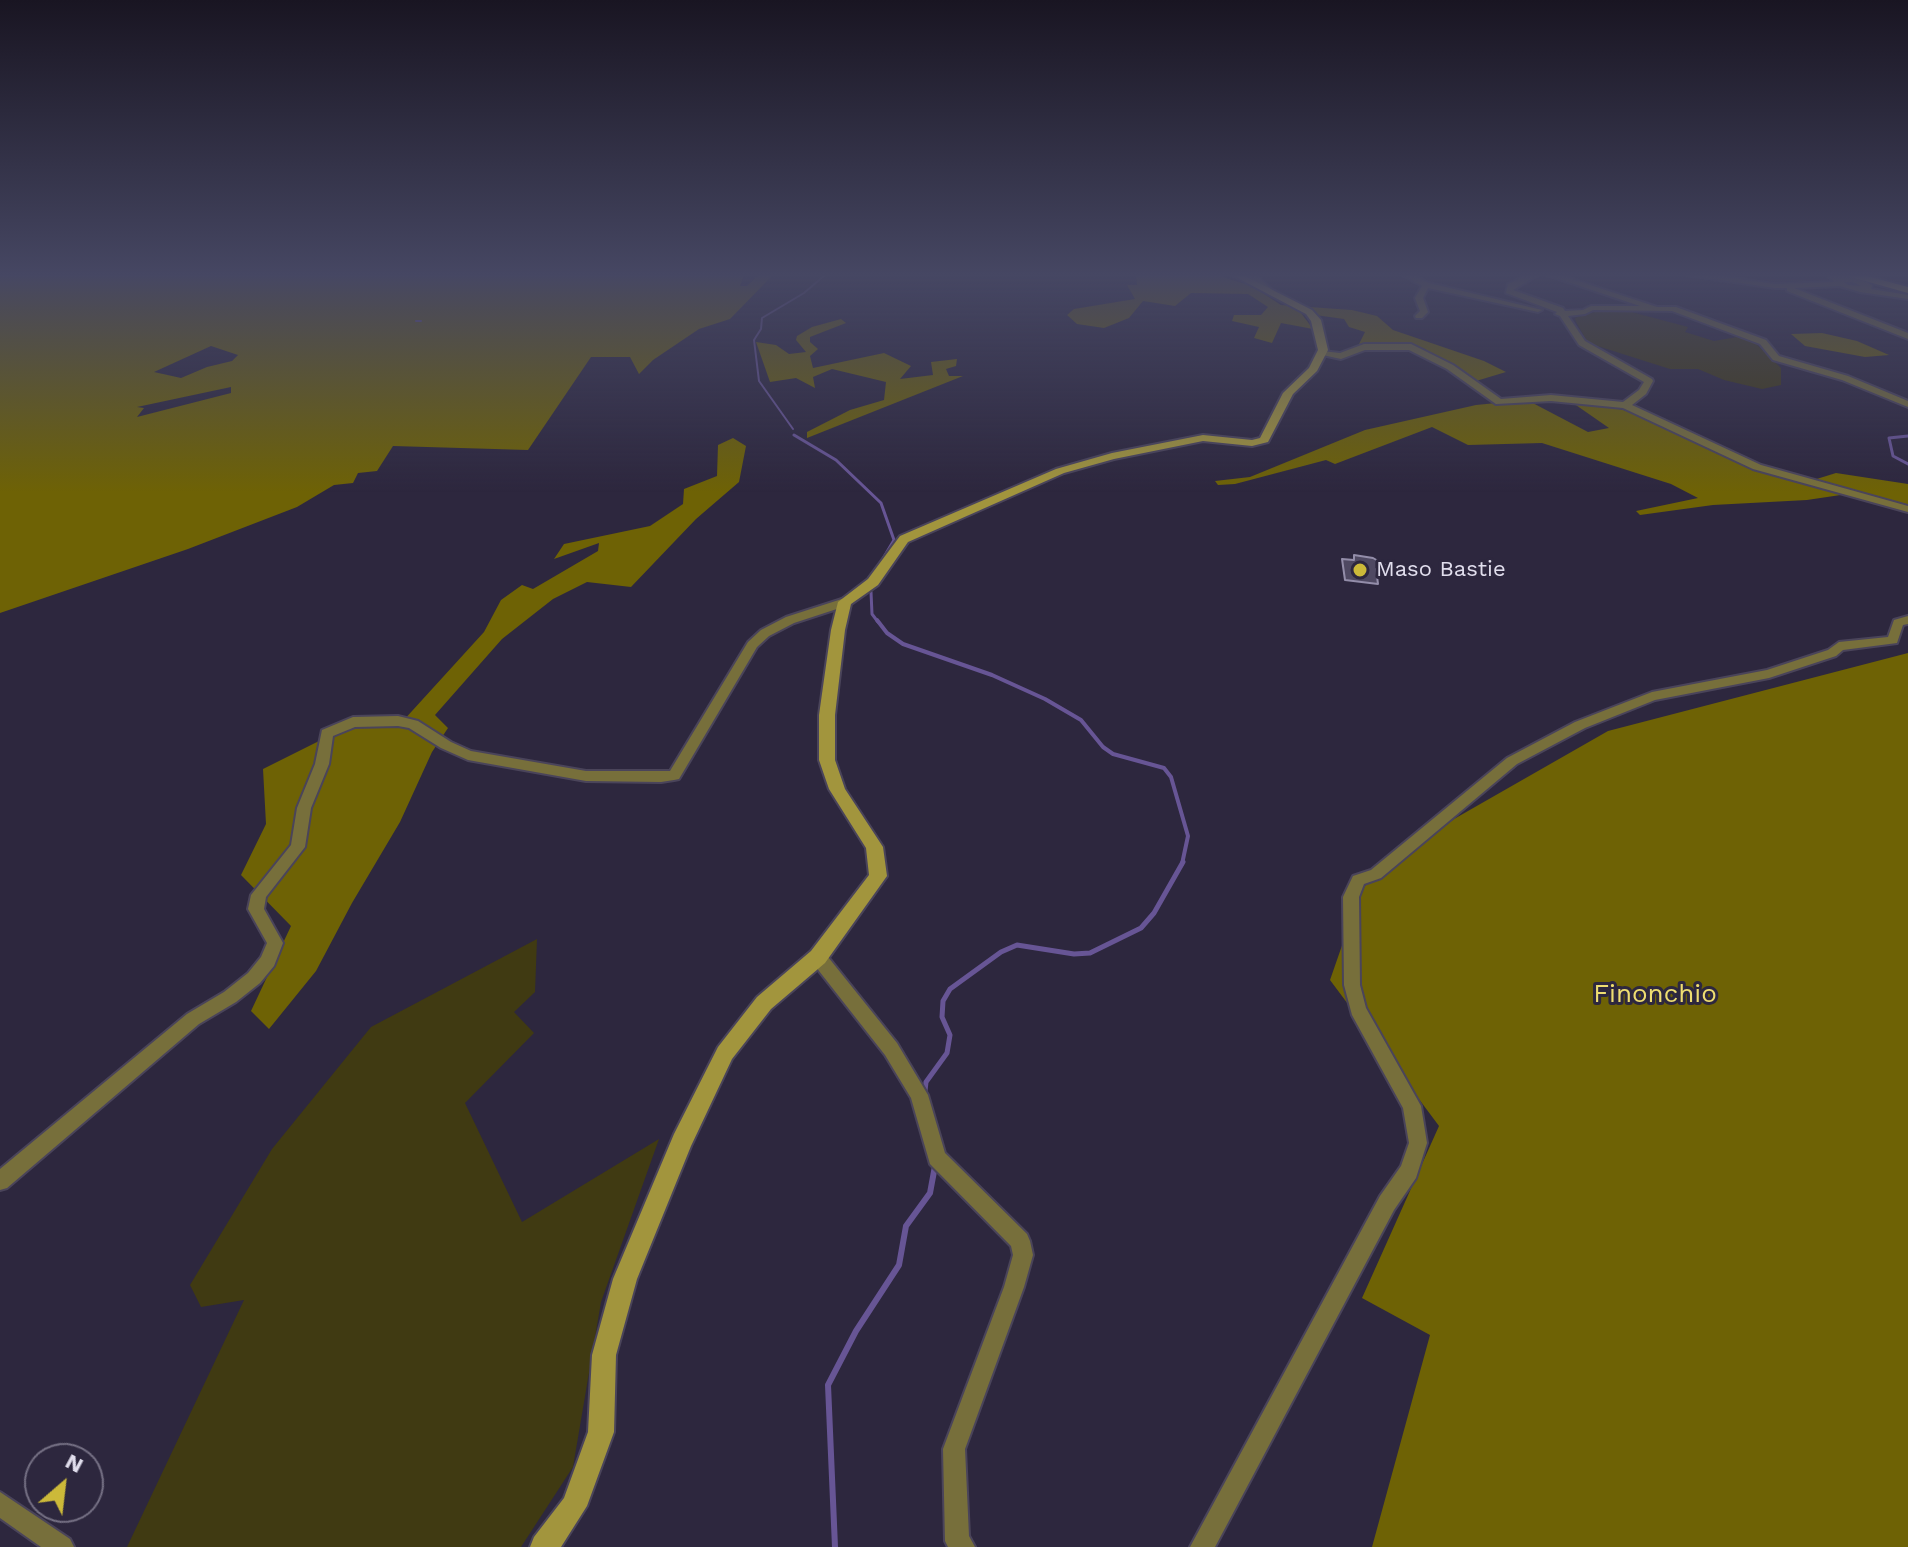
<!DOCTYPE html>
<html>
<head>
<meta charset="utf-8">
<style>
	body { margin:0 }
	#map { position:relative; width:1908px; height:1547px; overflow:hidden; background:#2d273e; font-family:"Work Sans",sans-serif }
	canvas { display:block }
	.north { position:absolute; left:24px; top:1443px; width:80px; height:80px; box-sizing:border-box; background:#2d273e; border:2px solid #757084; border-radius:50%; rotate:28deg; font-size:22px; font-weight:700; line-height:32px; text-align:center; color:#e1deed }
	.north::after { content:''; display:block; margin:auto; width:28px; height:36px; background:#ccb939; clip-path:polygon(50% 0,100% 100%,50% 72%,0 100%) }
</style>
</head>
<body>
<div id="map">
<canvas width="1908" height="1547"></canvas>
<div class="north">N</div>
</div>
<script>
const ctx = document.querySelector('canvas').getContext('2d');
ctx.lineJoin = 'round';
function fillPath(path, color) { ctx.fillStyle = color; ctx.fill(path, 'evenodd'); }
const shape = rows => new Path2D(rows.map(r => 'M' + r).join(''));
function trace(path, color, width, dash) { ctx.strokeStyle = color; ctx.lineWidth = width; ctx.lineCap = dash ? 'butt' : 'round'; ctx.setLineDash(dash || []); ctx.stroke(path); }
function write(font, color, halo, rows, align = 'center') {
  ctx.font = font + ' "Work Sans",sans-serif'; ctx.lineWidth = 6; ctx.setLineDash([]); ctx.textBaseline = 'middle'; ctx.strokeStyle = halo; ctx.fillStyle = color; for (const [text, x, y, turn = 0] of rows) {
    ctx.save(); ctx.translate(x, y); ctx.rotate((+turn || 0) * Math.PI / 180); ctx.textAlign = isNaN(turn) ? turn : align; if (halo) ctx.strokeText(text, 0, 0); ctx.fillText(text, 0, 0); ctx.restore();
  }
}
fillPath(shape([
	[1624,310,1688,327,1685,332,1714,341,1737,337,1753,341,1781,368,1781,385,1762,389,1724,380,1698,369,1670,369,1588,343,1576,322,1575,318,1598,311],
	[537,939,535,992,514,1012,534,1033,465,1103,522,1222,659,1139,601,1302,573,1467,521,1547,127,1547,244,1300,201,1307,190,1285,272,1149,371,1027]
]), '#403a12');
fillPath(shape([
	[0,275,744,275,740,286,747,286,758,275,773,275,730,319,699,329,653,360,639,374,630,357,591,357,528,450,393,446,377,471,358,473,353,483,334,485,297,507,188,549,0,613],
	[211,346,238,355,232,361,207,367,181,378,154,372],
	[231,387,231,393,137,417,144,408,137,407],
	[1136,275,1217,275,1252,286,1281,305,1352,310,1377,316,1393,330,1484,361,1506,372,1476,381,1423,348,1359,344,1365,332,1349,327,1344,319,1301,313,1313,329,1281,323,1272,343,1254,338,1259,327,1232,321,1234,315,1261,315,1268,307,1248,294,1191,293,1175,306,1143,301,1129,318,1104,328,1077,324,1067,315,1074,309,1135,299,1127,285,1137,285],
	[841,319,846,323,810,337,810,342,818,349,810,356,813,368,884,353,911,366,900,379,933,375,931,362,957,359,956,366,946,369,949,376,963,376,807,438,807,432,850,410,884,400,886,382,832,369,813,377,815,388,796,378,770,382,756,342,776,345,789,354,806,352,796,340,797,336,812,327],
	[1822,333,1857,341,1889,355,1865,357,1805,346,1791,334],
	[1560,394,1643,415,1760,470,1807,482,1836,473,1908,484,1908,508,1854,493,1807,500,1713,505,1640,515,1636,511,1698,498,1671,484,1542,443,1468,445,1432,427,1335,464,1326,460,1235,484,1218,485,1215,481,1250,477,1365,430,1476,405,1527,400,1588,432,1609,428],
	[733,438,746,446,739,482,696,519,631,587,587,582,553,599,502,639,435,715,448,728,432,752,400,822,352,903,316,971,269,1029,251,1011,291,926,241,875,266,824,263,769,343,729,402,722,484,632,501,600,522,585,533,589,598,551,599,543,554,559,564,544,650,526,683,504,684,489,717,476,718,445],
	[1908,653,1908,1547,1372,1547,1430,1335,1362,1298,1439,1126,1330,980,1362,888,1454,819,1608,731]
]), '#6e6205');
trace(shape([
	[416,321,421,321],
	[793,429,759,381,754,340,761,329,762,318,804,293,825,275]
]), '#675595', 2);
trace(shape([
	[794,435,836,460,881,503,894,540,881,562],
	[1908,436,1889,438,1893,456,1908,464],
	[871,592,872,614,878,622]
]), '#675595', 3);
trace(shape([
	[877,620,887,633,903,644,992,675,1045,699,1081,720,1103,747,1113,754,1164,768,1171,777,1188,836,1182,864]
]), '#675595', 4);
trace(shape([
	[925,1091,926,1082,947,1053,950,1035,942,1017,943,1001,950,989,1001,952,1017,945,1074,954,1090,953,1141,928,1154,913,1183,862]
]), '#675595', 5);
trace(shape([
	[835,1547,828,1385,856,1331,899,1265,906,1226,930,1193,935,1166]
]), '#675595', 6);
const building = shape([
	[1354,555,1373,558,1397,572,1376,569,1378,584,1345,580,1342,559,1354,560,1354,555]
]);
fillPath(building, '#4f4962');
trace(building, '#938da9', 2);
const street = shape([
	[1247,275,1256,275,1272,290,1265,292,1247,275],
	[1403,275,1413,275,1429,283,1542,310,1538,312,1428,288,1423,298,1428,312,1422,318,1416,318,1415,316,1420,311,1415,298,1422,286,1403,275],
	[1527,275,1538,275,1513,290,1563,308,1565,311,1583,310,1591,306,1640,306,1547,275,1560,275,1657,307,1676,307,1766,340,1779,356,1848,376,1908,401,1908,407,1842,380,1773,360,1760,344,1672,311,1593,310,1585,314,1568,316,1585,341,1652,379,1653,381,1646,394,1632,405,1761,465,1908,506,1908,512,1753,469,1623,408,1551,401,1496,404,1447,369,1409,350,1365,350,1341,359,1318,354,1322,351,1340,353,1364,344,1411,344,1453,365,1501,399,1551,395,1623,402,1639,390,1644,382,1579,345,1560,316,1555,314,1557,312,1506,293,1508,284,1527,275],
	[1686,275,1711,275,1775,284,1834,282,1829,277,1830,275,1858,278,1872,285,1871,289,1908,295,1908,299,1860,292,1840,286,1794,288,1908,333,1908,339,1787,291,1787,288,1775,288,1686,275],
	[1844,282,1853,282,1861,286,1848,285,1844,282],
	[845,598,851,602,849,605,794,623,769,636,757,647,679,779,674,780,661,782,586,781,468,760,441,748,409,728,398,726,355,727,333,736,329,764,311,808,305,847,266,897,264,909,283,943,274,966,260,983,236,1002,199,1024,7,1188,0,1190,0,1169,187,1014,224,992,248,973,261,957,267,943,248,909,251,895,291,845,297,808,315,764,322,730,353,717,398,716,418,721,451,742,471,751,586,771,670,771,748,642,761,630,786,617,845,598],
	[1908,616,1908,624,1903,625,1897,643,1843,650,1836,656,1769,678,1655,700,1585,728,1517,764,1381,878,1364,884,1359,897,1360,985,1366,1008,1421,1106,1427,1143,1416,1178,1394,1210,1215,1547,1190,1547,1380,1196,1401,1166,1409,1143,1403,1108,1352,1015,1344,985,1343,897,1353,876,1371,870,1507,758,1575,722,1652,692,1767,670,1828,650,1839,642,1888,637,1894,620,1908,616],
	[818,950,824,952,897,1043,928,1095,945,1153,1027,1234,1030,1241,1033,1255,1024,1287,965,1449,969,1536,975,1547,948,1547,945,1541,943,1449,1004,1287,1013,1255,1011,1246,930,1164,911,1098,885,1055,812,962,810,957,812,952,818,950],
	[0,1492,70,1539,74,1547,41,1547,0,1518,0,1492]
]);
const secondary = shape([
	[1232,275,1243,275,1312,310,1321,320,1328,350,1317,371,1293,394,1268,442,1252,446,1203,441,1114,459,1064,473,908,542,878,585,851,604,845,630,835,715,835,760,845,789,883,847,887,876,825,963,771,1009,732,1059,691,1146,637,1279,616,1355,614,1432,587,1506,561,1547,530,1547,534,1537,564,1498,588,1432,592,1355,613,1279,674,1134,718,1047,757,997,811,951,869,875,866,848,829,789,819,760,819,715,831,630,838,602,868,579,900,536,1056,469,1112,453,1203,435,1252,440,1260,438,1283,393,1309,368,1318,350,1311,321,1306,314,1232,275]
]);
const primary = shape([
	[1844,275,1863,275,1908,287,1908,293,1844,275]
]);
trace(street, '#4a445a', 4);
trace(secondary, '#4a445a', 4);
trace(primary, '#4a445a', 4);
fillPath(street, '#776f3b');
fillPath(secondary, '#a2953d');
fillPath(primary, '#c3b23b');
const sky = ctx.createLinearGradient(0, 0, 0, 492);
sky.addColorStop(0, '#191522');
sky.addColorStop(0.56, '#464763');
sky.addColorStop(1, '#46476300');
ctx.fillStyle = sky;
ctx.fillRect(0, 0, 1908, 492);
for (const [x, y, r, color] of [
	[1360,570,8,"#ccb939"]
]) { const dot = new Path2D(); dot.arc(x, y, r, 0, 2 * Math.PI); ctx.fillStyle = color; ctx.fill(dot); trace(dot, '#2d273e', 3); }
write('22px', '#e1deed', '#2d273e', [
	["Maso Bastie",1376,570]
], 'left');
write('26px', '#eedd71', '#2d273e', [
	["Finonchio",1655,994]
]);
</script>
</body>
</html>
